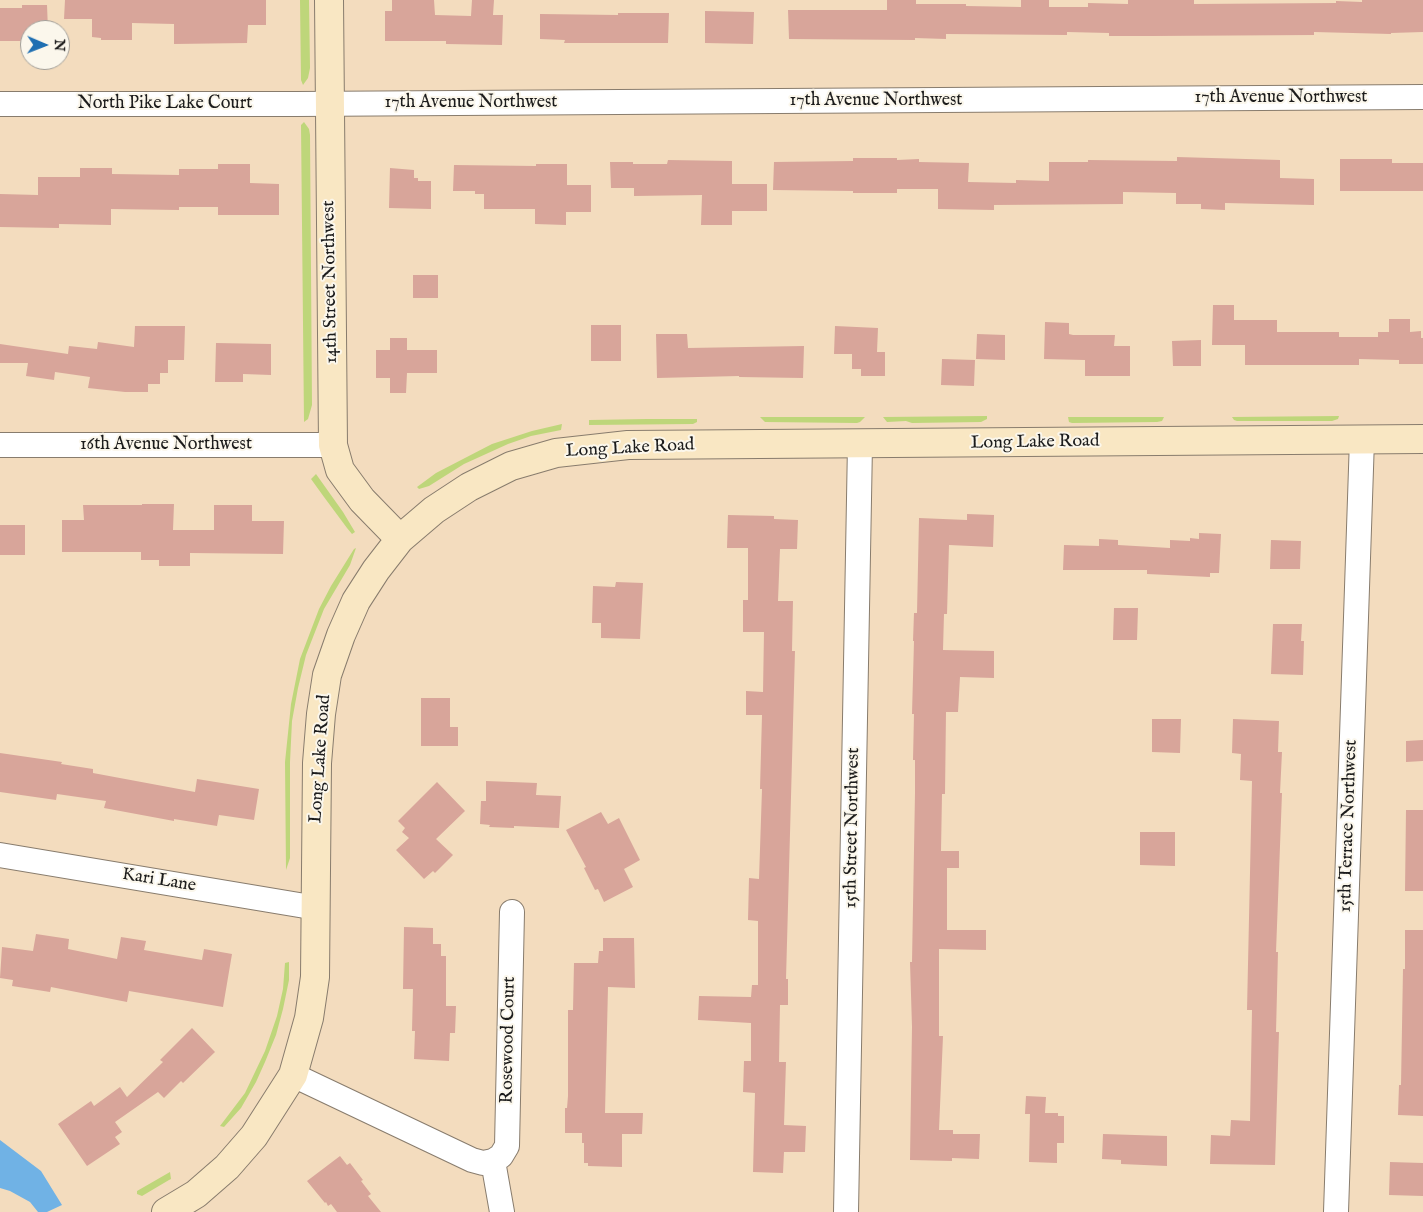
<!DOCTYPE html>
<html>
<head>
<meta charset="utf-8">
<style>
	body { margin:0 }
	#map { position:relative; width:1423px; height:1212px; overflow:hidden; background:#f3dcbe; font-family:"IM FELL English",serif }
	canvas { display:block }
	.north { position:absolute; left:20px; top:20px; width:50px; height:50px; box-sizing:border-box; background:#fbf7ec; border:1px solid #a29f99; border-radius:50%; rotate:91deg; font-size:14px; font-weight:700; line-height:20px; text-align:center; color:#1c1c1c }
	.north::after { content:''; display:block; margin:auto; width:18px; height:22px; background:#1f6fb2; clip-path:polygon(50% 0,100% 100%,50% 72%,0 100%) }
</style>
</head>
<body>
<div id="map">
<canvas width="1423" height="1212"></canvas>
<div class="north">N</div>
</div>
<script>
const ctx = document.querySelector('canvas').getContext('2d');
ctx.lineJoin = 'round';
function fillPath(path, color) { ctx.fillStyle = color; ctx.fill(path, 'evenodd'); }
const shape = rows => new Path2D(rows.map(r => 'M' + r).join(''));
function trace(path, color, width, dash) { ctx.strokeStyle = color; ctx.lineWidth = width; ctx.lineCap = dash ? 'butt' : 'round'; ctx.setLineDash(dash || []); ctx.stroke(path); }
function write(font, color, halo, rows, align = 'center') {
  ctx.font = font + ' "IM FELL English",serif'; ctx.lineWidth = 4; ctx.setLineDash([]); ctx.textBaseline = 'middle'; ctx.strokeStyle = halo; ctx.fillStyle = color; for (const [text, x, y, turn = 0] of rows) {
    ctx.save(); ctx.translate(x, y); ctx.rotate((+turn || 0) * Math.PI / 180); ctx.textAlign = isNaN(turn) ? turn : align; if (halo) ctx.strokeText(text, 0, 0); ctx.fillText(text, 0, 0); ctx.restore();
  }
}
fillPath(shape([
	[300,0,309,0,310,68,308,78,303,85,301,80],
	[304,122,309,129,310,135,312,405,308,419,304,422,301,125],
	[987,416,987,419,981,422,912,423,906,421,887,422,883,417],
	[1339,416,1338,419,1332,421,1237,421,1234,420,1232,417],
	[760,417,865,417,860,422,857,423,765,422],
	[1068,417,1164,417,1162,421,1157,422,1072,423,1069,422],
	[647,419,697,419,697,422,693,424,589,425,589,420],
	[562,424,561,430,531,436,508,444,464,464,429,486,419,489,417,487,436,473,492,444,532,431],
	[316,474,343,512,355,532,352,534,347,528,324,497,311,479],
	[356,548,350,565,324,609,306,655,298,688,292,721,290,762,290,858,286,870,285,762,291,704,300,659,319,609,331,586,354,549],
	[289,962,289,980,283,1009,276,1035,265,1062,256,1082,241,1108,224,1127,220,1126,245,1093,265,1051,277,1016,283,989,285,963],
	[170,1172,171,1179,169,1180,142,1196,137,1194,137,1191]
]), '#bed67a');
fillPath(shape([
	[0,1140,41,1171,62,1205,47,1212,38,1212,30,1202,10,1191,0,1188]
]), '#70b2e5');
fillPath(shape([
	[65,0,266,0,266,25,248,25,247,43,174,44,174,24,132,23,132,40,101,40,101,38,92,37,92,19,64,19],
	[392,0,434,0,435,15,471,16,472,0,494,0,493,15,503,15,502,45,446,44,446,41,385,41,385,11,392,11],
	[887,0,916,0,916,4,966,4,966,6,1021,7,1021,0,1049,0,1049,7,1088,7,1088,3,1128,4,1128,0,1194,0,1194,4,1336,3,1336,1,1362,2,1362,0,1423,0,1423,32,1391,33,1391,34,1314,32,1314,35,1152,36,1109,36,1109,33,1067,32,1067,35,946,34,946,39,915,38,915,40,789,39,788,10,887,10],
	[22,5,47,5,48,30,30,30,30,41,0,41,0,8,22,8],
	[705,11,754,12,753,44,705,43],
	[618,13,669,13,668,43,564,43,565,40,540,39,540,14,618,15],
	[1177,157,1280,160,1280,178,1314,179,1314,205,1225,203,1225,210,1201,209,1201,204,1176,204,1176,193,1123,192,1123,204,994,205,994,210,938,209,938,189,897,189,897,193,853,193,853,191,773,190,774,162,853,161,853,158,897,158,897,160,919,159,919,162,969,163,968,182,1016,183,1016,180,1049,181,1049,162,1088,162,1088,160,1177,161],
	[1340,159,1392,159,1392,163,1423,163,1423,191,1340,191],
	[668,160,732,161,732,184,767,184,767,211,732,211,732,225,701,225,702,195,634,196,634,188,611,188,610,162,633,162,633,164,667,164],
	[218,164,250,164,250,183,279,184,279,215,218,215,218,207,179,207,179,210,111,209,111,225,59,224,59,228,0,227,0,194,38,195,38,177,80,177,80,168,112,168,112,174,179,175,179,169,218,169],
	[536,164,567,164,567,185,591,185,591,212,566,212,566,225,535,224,535,209,484,209,484,194,475,194,475,191,453,191,454,165,536,166],
	[390,168,414,170,414,178,418,178,418,181,431,181,431,209,389,208],
	[413,275,438,275,438,298,413,298],
	[1213,305,1234,305,1234,320,1277,320,1277,332,1339,332,1339,337,1378,337,1378,332,1389,332,1389,319,1410,319,1410,332,1421,331,1421,338,1423,338,1423,364,1399,364,1399,360,1359,359,1359,365,1245,365,1245,345,1212,345],
	[1045,322,1069,323,1069,334,1073,335,1115,335,1114,346,1130,346,1130,376,1085,376,1085,360,1044,359],
	[591,325,621,325,621,361,591,361],
	[135,326,185,326,184,360,168,360,168,373,160,373,160,384,148,384,148,392,125,392,88,388,90,377,55,372,54,380,26,376,28,363,0,363,0,344,68,354,69,346,97,349,98,342,134,347],
	[835,326,878,328,877,352,885,352,885,376,861,376,861,369,852,369,852,354,834,354],
	[656,334,687,334,688,348,804,346,803,378,739,377,739,376,657,378],
	[977,334,1005,335,1005,360,976,359],
	[390,338,407,338,407,350,437,350,437,373,407,373,406,393,390,393,390,378,376,378,376,350,390,350],
	[1201,340,1201,366,1173,366,1172,341],
	[216,343,271,344,271,375,243,374,243,382,215,382],
	[942,359,975,360,974,386,941,385],
	[142,504,174,504,173,530,214,530,214,505,252,505,252,521,284,521,283,554,190,553,190,566,159,566,159,560,141,560,141,552,62,552,62,520,84,520,83,505,142,505],
	[967,514,994,515,993,547,949,545,947,614,944,614,943,650,994,651,994,678,960,677,958,712,946,712,945,794,942,794,941,851,959,851,959,868,947,868,947,930,986,930,986,950,939,949,939,1036,943,1036,939,1130,953,1130,953,1134,980,1134,979,1159,952,1158,952,1161,910,1160,912,1027,910,962,912,962,915,793,915,760,913,760,914,714,912,714,914,641,913,641,914,613,917,613,919,518,967,520],
	[728,515,774,516,774,519,798,520,797,549,780,549,778,601,793,601,792,651,795,651,786,979,788,979,788,1005,780,1005,779,1062,786,1062,784,1125,806,1126,805,1152,784,1152,783,1173,753,1172,755,1093,743,1092,744,1061,751,1061,751,1023,698,1020,699,996,751,997,752,985,758,985,758,921,748,920,749,878,759,879,762,789,760,789,762,715,746,715,746,691,763,692,764,632,743,632,743,600,748,600,748,548,727,548],
	[0,525,25,525,25,555,0,555],
	[1199,533,1221,534,1219,573,1210,573,1210,577,1147,574,1147,570,1063,570,1064,545,1099,546,1099,539,1118,540,1118,545,1170,548,1170,540,1190,541,1190,538,1199,539],
	[1271,540,1301,541,1300,569,1270,569],
	[616,582,643,583,640,639,601,638,601,623,592,623,593,586,615,587],
	[1114,608,1138,608,1137,640,1113,640],
	[1273,624,1302,624,1301,641,1304,641,1303,675,1271,674],
	[421,698,450,698,450,727,458,727,458,746,421,746],
	[1152,719,1181,719,1180,753,1152,752],
	[1233,719,1279,721,1278,752,1282,752,1280,793,1282,793,1276,952,1278,952,1276,1032,1279,1032,1275,1165,1210,1164,1211,1135,1230,1136,1231,1120,1250,1121,1252,1010,1247,1010,1252,781,1240,780,1241,754,1232,753],
	[1423,740,1423,761,1406,762,1406,741],
	[0,753,62,762,61,764,93,769,93,773,195,792,197,779,259,789,254,820,219,815,217,826,174,819,174,821,104,808,106,801,57,794,56,800,0,792],
	[486,781,537,783,536,795,561,796,559,828,514,826,514,828,489,827,490,825,480,824,481,801,486,801],
	[437,782,465,811,436,839,453,855,435,873,433,871,424,879,396,850,409,838,402,832,405,828,398,821],
	[1406,810,1423,810,1423,891,1405,891],
	[601,812,608,824,619,818,640,860,624,869,633,887,604,902,598,889,595,890,584,868,586,867,566,830],
	[1140,832,1175,832,1175,866,1140,865],
	[404,927,433,928,433,944,441,944,441,956,446,956,446,1006,456,1006,455,1033,450,1033,449,1061,414,1059,415,1031,412,1031,413,989,403,989],
	[1405,930,1423,930,1423,1116,1398,1115,1399,1085,1401,1085,1403,969,1405,969],
	[36,934,69,939,68,949,117,959,121,937,146,941,144,950,202,960,204,949,232,954,223,1007,129,991,127,1002,51,987,50,992,12,986,13,980,0,978,2,947,33,951],
	[603,938,634,938,635,988,608,987,605,1113,643,1113,642,1134,622,1134,622,1167,588,1166,588,1163,584,1163,584,1143,582,1143,582,1133,565,1133,565,1108,567,1108,568,1096,568,1010,573,1010,574,963,598,963,599,951,603,951],
	[192,1028,215,1052,183,1083,181,1081,164,1098,158,1092,115,1122,122,1132,115,1137,120,1144,87,1166,58,1124,91,1101,94,1106,120,1087,127,1097,163,1062,160,1060],
	[1026,1096,1046,1097,1045,1113,1058,1113,1058,1116,1064,1116,1064,1143,1057,1143,1057,1163,1029,1162,1030,1114,1025,1114],
	[1103,1134,1167,1136,1167,1166,1121,1164,1121,1160,1102,1159],
	[340,1156,347,1165,350,1163,363,1180,361,1181,371,1194,368,1196,381,1212,337,1212,331,1204,328,1206,326,1202,325,1203,307,1181],
	[1390,1162,1423,1163,1423,1196,1389,1195]
]), '#d8a59a');
const street = shape([
	[0,104,297,104,1423,97],
	[0,445,333,445],
	[0,855,317,908],
	[293,1075,472,1160,483,1163,493,1161,501,1156,507,1146,512,912],
	[493,1161,502,1212],
	[846,1212,860,444],
	[1336,1212,1362,439]
]);
const secondary = shape([
	[329,0,333,445,340,470,362,500,400,539],
	[166,1212,196,1194,227,1167,254,1136,293,1075,309,1018,315,977,317,763,321,714,327,675,341,635,356,601,376,570,400,539,434,510,469,487,511,466,556,453,628,445,1423,439]
]);
trace(street, '#887c6d', 26);
trace(secondary, '#887c6d', 30);
trace(street, '#fff', 24);
trace(secondary, '#f9e7c3', 28);
write('18px', '#1c1c1c', '#fbf7ec', [
	["17th Avenue Northwest",1281,98],
	["17th Avenue Northwest",876,101],
	["17th Avenue Northwest",471,103],
	["North Pike Lake Court",165,104],
	["14th Street Northwest",331,282,-91],
	["Long Lake Road",1035,443,-1],
	["16th Avenue Northwest",166,445],
	["Long Lake Road",630,449,-3],
	["Long Lake Road",321,759,-86],
	["15th Terrace Northwest",1349,826,-88],
	["15th Street Northwest",853,828,-89],
	["Kari Lane",159,881,9],
	["Rosewood Court",509,1040,-89]
]);
</script>
</body>
</html>
